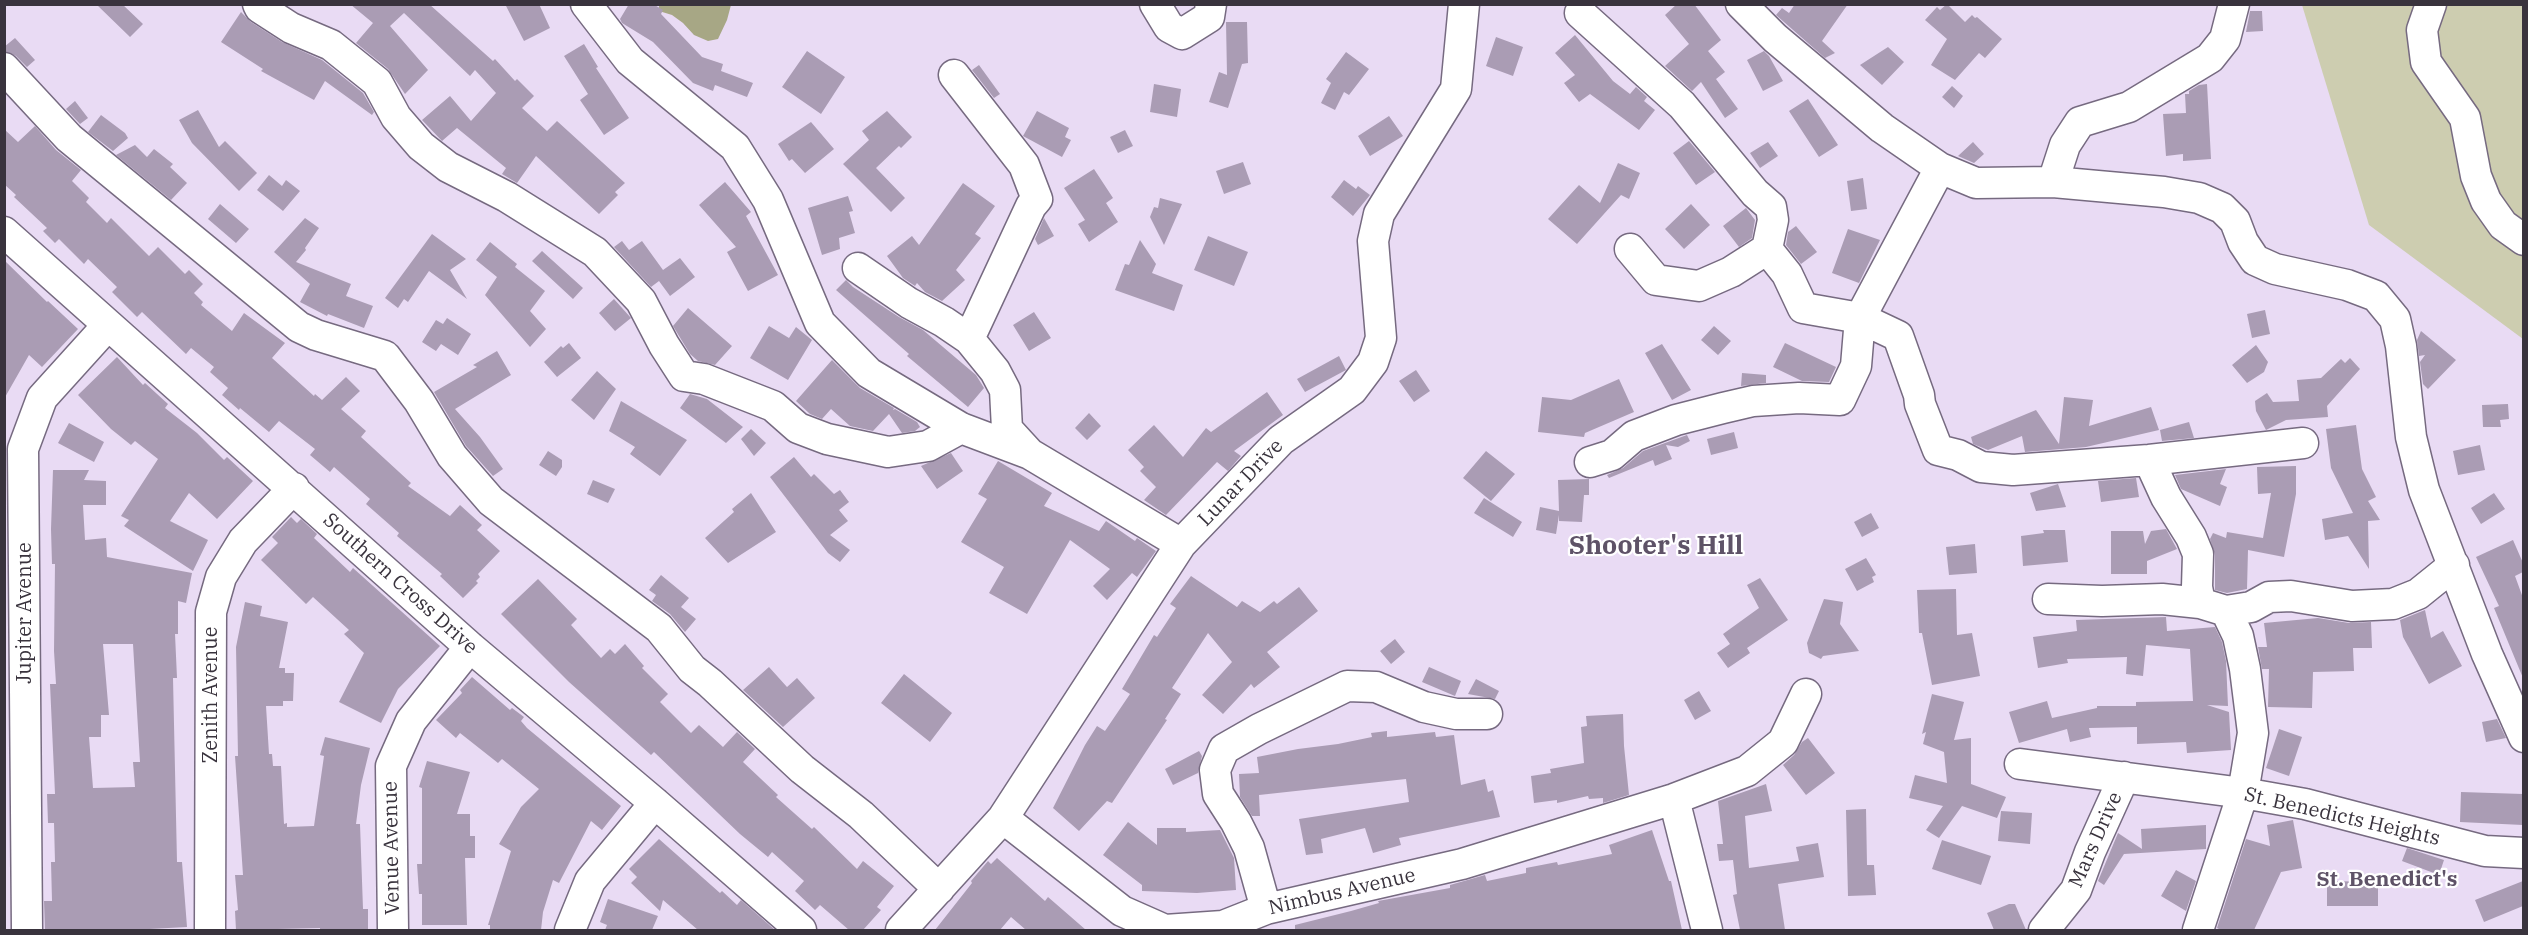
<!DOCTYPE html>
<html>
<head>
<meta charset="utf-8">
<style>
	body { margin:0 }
	#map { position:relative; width:2528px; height:935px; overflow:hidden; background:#e9dbf4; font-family:"IBM Plex Serif",serif }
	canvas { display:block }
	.frame { position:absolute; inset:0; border:6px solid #39333d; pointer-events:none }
</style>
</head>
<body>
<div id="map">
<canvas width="2528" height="935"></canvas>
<div class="frame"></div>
</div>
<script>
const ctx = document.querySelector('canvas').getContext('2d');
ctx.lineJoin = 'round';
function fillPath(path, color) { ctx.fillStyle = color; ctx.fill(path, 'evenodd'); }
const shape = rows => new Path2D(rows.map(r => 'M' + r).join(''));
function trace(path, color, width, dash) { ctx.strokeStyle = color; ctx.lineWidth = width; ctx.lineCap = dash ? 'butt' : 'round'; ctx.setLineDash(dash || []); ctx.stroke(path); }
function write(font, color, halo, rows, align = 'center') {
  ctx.font = font + ' "IBM Plex Serif",serif'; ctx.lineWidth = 4.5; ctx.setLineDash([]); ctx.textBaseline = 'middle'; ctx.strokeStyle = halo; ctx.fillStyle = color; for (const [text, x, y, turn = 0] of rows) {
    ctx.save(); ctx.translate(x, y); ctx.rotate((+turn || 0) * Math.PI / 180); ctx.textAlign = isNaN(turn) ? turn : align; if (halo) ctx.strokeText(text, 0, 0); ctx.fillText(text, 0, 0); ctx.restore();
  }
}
fillPath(shape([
	[2302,5,2523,5,2523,339,2369,225]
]), '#cdcdb0');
fillPath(shape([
	[659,5,731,5,727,20,718,39,708,41,694,35,683,23,672,15,659,11]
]), '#a7a785');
fillPath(shape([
	[96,4,122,4,143,24,130,37],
	[350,4,429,4,493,61,495,59,515,81,517,79,534,96,522,108,547,131,557,121,625,183,615,192,618,195,599,214,536,156,517,183,502,174,506,168,457,128,442,141,422,120,450,96,471,121,496,93,475,70,470,76,404,13,390,26,428,70,405,94,388,69,356,43,373,23],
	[505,4,539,4,550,28,524,41],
	[629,4,653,4,663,10,661,14,702,57,723,64,721,71,753,83,747,97,715,85,713,91,693,83,653,42,622,23,620,19],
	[1677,4,1694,4,1721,40,1708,51,1725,72,1716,79,1738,109,1725,118,1701,82,1692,91,1665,66,1689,44,1665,15],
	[1795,4,1848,4,1822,41,1835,53,1825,58,1776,15,1782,8,1789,13],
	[1947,4,1965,22,1972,15,1975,18,1977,17,2002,39,1985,58,1979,53,1955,80,1931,65,1947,39,1925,20,1937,7,1940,10],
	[2250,11,2262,11,2263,31,2246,32],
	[241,12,251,22,282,42,322,60,363,93,374,112,372,115,325,81,314,100,261,71,263,69,221,42],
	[1226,22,1247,22,1248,63,1242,64,1228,108,1209,102,1219,72,1227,75],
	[1575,35,1613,81,1630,94,1636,87,1647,97,1644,101,1655,110,1639,130,1590,94,1579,102,1564,83,1575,75,1555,53],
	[1496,37,1523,47,1513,76,1486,66],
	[15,38,35,60,27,67,16,56,4,51,4,47],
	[584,44,598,67,596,68,629,118,604,135,580,100,588,94,564,56],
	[1888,47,1904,62,1882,85,1860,65],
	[807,51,845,77,821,114,782,87],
	[1764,51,1769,56,1783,81,1763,91,1747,60],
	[1346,52,1369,69,1349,95,1344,92,1335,110,1321,103,1331,83,1326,79],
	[979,65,1000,94,994,98,972,70],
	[1154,84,1181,89,1177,117,1150,112],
	[2207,84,2211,159,2183,161,2183,154,2166,156,2163,114,2186,113,2185,94,2189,94,2189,91,2199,85],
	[1952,86,1963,96,1954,108,1942,97],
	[1808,99,1838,145,1819,157,1789,111],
	[75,101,88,118,80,124,66,109],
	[198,110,219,147,225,141,257,173,239,191,192,143,179,120],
	[887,111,912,137,901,148,899,146,876,168,905,198,891,212,843,164,869,140,862,131],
	[1037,111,1069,128,1065,137,1071,140,1062,157,1023,136],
	[101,115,125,133,128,138,113,151,88,132],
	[1389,116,1403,136,1370,156,1358,136],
	[811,122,834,149,805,173,792,159,789,161,778,144],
	[35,126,56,150,81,170,72,181,89,198,86,202,107,223,111,218,149,256,158,247,185,274,189,270,203,284,194,293,203,302,201,305,232,331,244,313,285,343,272,358,314,396,315,394,322,400,346,377,360,391,341,409,366,431,361,437,411,483,408,486,450,516,460,505,482,525,477,530,500,551,478,574,480,577,476,581,478,583,463,598,440,576,442,574,397,536,399,533,366,504,370,499,334,467,330,472,310,455,315,449,279,421,269,432,240,408,239,410,222,395,228,388,210,372,214,367,191,348,186,354,142,312,137,317,112,292,117,287,88,259,84,264,59,239,55,243,43,231,47,228,14,197,16,195,4,184,4,129,18,142],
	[1125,130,1133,146,1118,153,1110,137],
	[1689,141,1715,172,1696,185,1673,153],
	[1768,142,1778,156,1760,168,1750,153],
	[1973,142,1984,154,1974,163,1958,156],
	[135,145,147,157,154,149,173,164,170,167,187,183,171,200,116,155],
	[1243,162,1251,184,1224,194,1216,171],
	[1618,163,1640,173,1629,199,1621,195,1577,244,1548,219,1579,185,1600,203],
	[1094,169,1113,198,1106,203,1118,222,1089,242,1078,224,1085,220,1064,188],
	[269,175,282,186,286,180,300,191,283,211,257,190],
	[1863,178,1867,209,1851,211,1847,181],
	[1344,180,1356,189,1358,186,1370,195,1353,216,1331,197],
	[725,182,751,212,746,216,778,275,748,291,727,252,736,247,699,205],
	[963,183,995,206,975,234,981,238,956,270,965,280,942,301,925,292,917,283,915,286,903,278,887,256,912,236,919,245],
	[848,196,853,211,849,212,855,233,839,238,840,249,822,255,808,208],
	[1160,198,1182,204,1164,245,1150,217,1154,207,1158,208],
	[220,204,249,229,236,243,208,219],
	[1691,204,1710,225,1684,249,1665,229],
	[1746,208,1755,220,1752,238,1739,247,1723,226],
	[305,218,319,228,305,248,306,250,296,262,351,284,346,296,373,306,364,328,328,314,327,316,300,302,310,284,274,252],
	[1044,218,1054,236,1038,245,1035,239],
	[1796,226,1817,252,1801,264,1786,245,1788,232],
	[1848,229,1880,240,1859,283,1832,273],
	[432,234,466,259,450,270,467,299,429,271,408,302,404,299,398,308,385,298],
	[1208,236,1248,252,1234,286,1194,270],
	[1140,240,1156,264,1152,273,1183,285,1174,311,1115,290,1125,264,1129,265],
	[622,241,629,250,642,241,663,270,680,258,695,277,670,296,659,281,651,287,614,247],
	[490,242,517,264,515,267,545,291,530,311,546,329,530,347,485,295,497,277,476,260],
	[542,251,583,288,573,299,532,261],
	[4,260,47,302,48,301,78,329,42,367,29,355,4,399],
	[846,280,853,287,899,317,923,330,976,375,984,388,968,407,907,356,909,354,836,290],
	[614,299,631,318,615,331,599,313],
	[688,308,732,346,715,365,698,361,690,354,673,326],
	[2265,310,2270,334,2252,338,2247,314],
	[1034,312,1051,338,1029,351,1013,325],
	[447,318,471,334,458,355,441,344,436,351,422,342,436,320,443,324],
	[769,326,789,338,796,327,812,340,788,380,750,358],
	[1714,326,1731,341,1718,355,1701,340],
	[2421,331,2456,360,2428,389,2423,384,2420,362,2425,355,2419,356,2417,340],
	[569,343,581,358,557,377,544,362,561,346,563,348],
	[1785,343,1836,367,1829,382,1802,381,1773,367],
	[1662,344,1691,390,1672,400,1645,353],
	[2256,345,2268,362,2264,372,2247,383,2232,365],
	[497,351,511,375,455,409,480,437,503,469,493,476,466,446,434,392,477,367,473,365],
	[1339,356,1346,370,1305,392,1297,379],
	[117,357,143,385,145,383,168,404,165,408,197,433,224,460,227,457,253,481,217,519,189,493,170,521,208,540,193,571,124,526,129,520,121,516,158,459,135,441,131,445,111,429,78,395],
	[2350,358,2360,369,2327,406,2328,417,2286,420,2266,430,2256,411,2255,401,2267,393,2273,402,2299,401,2297,380,2321,378,2341,359,2345,363],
	[832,360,860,388,894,408,893,410,895,409,917,422,920,427,915,431,902,433,889,414,873,431,850,426,831,409,822,419,810,414,796,401],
	[1416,370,1430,391,1414,402,1399,381],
	[597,371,616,389,594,420,571,400],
	[1742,373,1766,375,1766,383,1741,386],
	[1619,379,1634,412,1585,433,1584,437,1538,432,1542,397,1571,400],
	[1267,392,1283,415,1234,451,1241,456,1228,471,1217,462,1166,515,1144,500,1156,487,1140,471,1144,467,1128,450,1154,425,1183,457,1206,428,1211,432],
	[690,394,707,399,743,427,726,443,680,408],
	[2064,397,2093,400,2089,426,2151,407,2159,430,2086,447,2025,452,2022,436,1988,450,1973,444,1971,437,2036,410,2059,444],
	[621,401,687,440,660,476,630,454,635,447,609,431],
	[2508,404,2509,419,2500,420,2501,427,2483,427,2482,405],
	[1089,413,1101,426,1087,440,1075,428],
	[2189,422,2194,438,2162,441,2160,430],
	[69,423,104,442,94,462,58,443],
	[2356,425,2362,469,2376,497,2368,501,2380,520,2368,521,2369,569,2348,536,2325,540,2322,519,2353,513,2331,468,2326,429],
	[751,429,766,443,754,456,741,439],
	[1734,432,1738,448,1711,455,1707,439],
	[1687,435,1690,441,1678,447,1666,445,1672,459,1655,466,1653,460,1609,478,1607,475,1623,468,1643,451],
	[2480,445,2485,470,2458,475,2453,451],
	[548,451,562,460,562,467,556,476,539,465],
	[1486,451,1515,474,1491,501,1463,478],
	[951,453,963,471,937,489,921,466],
	[794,457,811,477,814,474,834,494,840,490,849,502,839,510,848,521,830,535,850,550,840,562,828,553,770,477],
	[998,461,1052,493,1044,506,1099,531,1106,521,1135,541,1137,538,1156,551,1137,577,1132,573,1107,600,1093,586,1110,569,1070,540,1027,614,989,593,1004,567,961,542,987,499,978,494],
	[2296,466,2296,494,2284,557,2248,550,2247,589,2227,593,2215,590,2215,555,2210,539,2213,533,2226,538,2227,532,2263,538,2271,493,2258,494,2257,467],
	[2226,469,2220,484,2227,487,2220,506,2181,489,2175,475],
	[53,470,89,470,84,480,106,481,106,505,83,505,85,540,106,538,107,557,192,573,186,603,178,601,178,634,175,634,177,678,173,678,177,862,182,862,187,927,131,930,45,930,44,901,52,901,51,862,55,862,54,823,48,823,47,794,55,794,50,684,56,684,54,651,55,564,52,564,51,529],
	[103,644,133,644,140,762,133,762,135,787,93,788,89,737,101,737,101,715,109,715],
	[2136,478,2139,497,2101,502,2098,481],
	[1589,479,1589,495,1584,495,1582,522,1559,521,1559,515,1556,534,1536,530,1540,507,1559,511,1558,480],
	[593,480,615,489,608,503,587,494],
	[2058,484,2066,507,2036,511,2030,493],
	[751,493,776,532,728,563,705,538,734,512,732,509],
	[2494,493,2505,509,2481,524,2471,508],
	[1484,498,1522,522,1513,537,1474,513],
	[1871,513,1879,528,1862,537,1854,522],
	[291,517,297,523,301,519,317,534,314,538,350,572,353,568,440,646,398,689,381,723,339,702,364,653,344,634,349,630,313,597,306,604,261,560,278,543,272,537],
	[2166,529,2177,549,2147,561,2147,574,2111,574,2111,531,2143,531,2145,544,2151,531],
	[2043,530,2065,530,2068,562,2023,566,2021,536,2044,533],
	[2513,540,2523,563,2523,572,2515,576,2523,598,2523,678,2494,608,2499,606,2476,557],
	[1975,544,1977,573,1949,575,1946,547],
	[1866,558,1876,575,1872,577,1874,582,1857,591,1845,569],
	[661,575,689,598,681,607,696,619,685,632,670,614,652,601,656,595,649,590],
	[1191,576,1237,607,1242,601,1260,612,1274,601,1277,604,1299,587,1318,611,1267,652,1280,667,1254,688,1251,684,1223,714,1202,695,1232,662,1208,633,1172,688,1181,694,1165,719,1167,720,1112,803,1107,801,1079,831,1053,808,1085,745,1097,726,1105,731,1130,694,1122,689,1154,635,1157,637,1176,608,1170,604],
	[1760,578,1788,620,1747,648,1750,653,1728,668,1717,653,1730,644,1723,634,1759,608,1747,585],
	[538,579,577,619,571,625,601,658,610,649,615,654,625,644,644,666,642,668,668,694,660,702,691,733,699,725,723,747,737,732,755,749,743,762,778,795,776,797,812,829,814,827,857,869,863,861,894,886,877,907,881,910,863,930,849,930,820,905,815,910,795,891,804,881,772,852,768,857,740,834,654,752,651,755,569,682,501,614],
	[1956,589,1957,635,1972,633,1980,676,1932,685,1922,633,1919,633,1917,590],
	[1824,599,1843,602,1840,624,1859,651,1823,656,1821,659,1809,653,1807,643],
	[245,602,262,606,260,616,288,622,279,668,285,668,285,673,294,673,293,701,283,701,283,706,266,706,269,754,272,754,273,766,281,766,284,824,287,823,287,827,314,826,324,756,320,755,325,737,370,748,361,785,356,824,360,824,363,909,368,909,368,930,320,930,320,928,236,930,235,911,238,910,235,875,243,875,235,756,238,756,236,647],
	[2425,610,2431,638,2443,631,2462,666,2429,684,2403,637,2400,620],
	[2166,617,2167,631,2215,627,2222,642,2226,661,2228,706,2207,705,2229,712,2231,750,2187,753,2186,742,2137,744,2137,727,2089,728,2091,737,2070,742,2067,729,2019,743,2009,712,2047,701,2052,718,2097,708,2097,706,2136,706,2136,702,2193,701,2190,649,2146,645,2143,676,2126,674,2127,657,2067,659,2068,663,2038,668,2033,637,2077,631,2076,620],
	[2318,618,2349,623,2371,622,2372,648,2353,648,2354,671,2313,672,2312,708,2268,707,2269,669,2262,669,2258,647,2267,647,2264,623],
	[1395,639,1405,652,1391,664,1380,651],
	[769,667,787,687,797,678,815,698,783,727,743,690],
	[1429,667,1461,681,1455,696,1422,682],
	[904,674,952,713,930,742,881,703],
	[472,677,510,710,512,708,524,717,521,721,527,728,621,806,602,830,591,821,559,883,553,880,543,912,541,930,490,930,490,925,488,925,511,851,499,844,521,807,539,789,502,759,498,763,460,733,456,738,436,720,462,693,460,690],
	[1476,679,1499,691,1495,699,1468,694],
	[1699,691,1711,711,1695,720,1684,700],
	[1932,694,1964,702,1954,740,1971,738,1971,784,2006,797,1997,818,1962,806,1939,838,1926,830,1943,806,1909,798,1915,775,1947,783,1944,752,1923,744,1926,732,1922,734],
	[1623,714,1624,746,1629,795,1603,803,1603,798,1589,799,1588,796,1557,803,1557,800,1534,803,1531,776,1551,773,1550,769,1584,763,1581,727,1587,726,1586,716],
	[2497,719,2506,738,2486,742,2482,722],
	[2279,729,2302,737,2289,776,2266,768],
	[1387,731,1387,737,1435,732,1436,737,1454,735,1461,785,1485,779,1488,792,1493,790,1500,817,1399,838,1401,845,1373,853,1365,828,1321,839,1323,853,1306,855,1299,819,1409,802,1406,779,1259,795,1260,816,1252,816,1240,797,1239,774,1259,773,1257,757,1298,749,1338,744,1372,737,1371,733],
	[1808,738,1835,773,1806,795,1783,765,1794,755,1802,742],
	[1199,751,1202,756,1198,773,1173,785,1165,769],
	[427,761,470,772,457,814,470,814,470,836,475,836,475,858,465,858,467,925,422,925,422,894,419,894,417,864,422,864,422,788,419,787],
	[1766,784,1772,811,1745,816,1749,868,1799,861,1796,847,1818,843,1824,877,1778,884,1785,930,1740,930,1733,895,1737,894,1733,860,1719,861,1717,844,1723,844,1718,801],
	[2461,792,2523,794,2523,825,2460,822],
	[1866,809,1867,865,1874,865,1876,895,1848,896,1846,810],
	[2001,811,2032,813,2030,844,1998,841],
	[2293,820,2302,868,2281,872,2254,930,2221,930,2217,928,2246,839,2270,846,2267,825],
	[1128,822,1157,845,1157,828,1186,828,1186,832,1220,830,1234,858,1236,890,1197,893,1142,891,1142,885,1103,855],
	[2206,825,2206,849,2124,854,2104,885,2098,881,2118,833,2142,849,2141,829],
	[1652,830,1669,881,1671,881,1682,930,1295,930,1295,925,1351,911,1379,903,1378,901,1450,888,1450,885,1485,875,1487,881,1526,873,1526,868,1557,862,1558,865,1612,854,1609,845],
	[659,839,720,893,722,891,737,905,741,900,775,930,698,930,663,900,660,911,631,883,637,877,629,869],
	[1942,840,1991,856,1981,885,1932,869],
	[2407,848,2444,860,2439,875,2402,861],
	[997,858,1045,901,1048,897,1086,930,1026,930,1011,917,1000,930,935,930,972,883,971,881,988,861,991,864],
	[2176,870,2196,881,2186,911,2161,896],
	[2327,881,2378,882,2378,906,2327,906],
	[2523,881,2523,906,2484,922,2475,900],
	[608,899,658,916,652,930,605,930,607,925,600,922],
	[2009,904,2015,904,2026,930,1994,930,1987,913]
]), '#aa9cb4');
const minor = shape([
	[258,4,260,8,291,28,331,45,377,82,396,117,421,146,448,167,507,197,595,252,641,301,664,345,684,376,704,379,773,406,798,428,827,439,888,452,928,446,961,428],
	[586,4,630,61,735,147,768,200,820,323,869,373,961,428,1030,454,1181,544],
	[1155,4,1169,27,1182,34,1209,17,1211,4],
	[1741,4,1775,38,1882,128,1940,168,1976,183,2053,182,2164,192,2199,198,2222,208,2235,221,2243,242,2255,260,2275,269,2347,285,2376,296,2395,319,2401,346,2411,437,2424,490,2487,654,2524,737],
	[2431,4,2422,30,2426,62,2465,118,2476,176,2486,201,2503,225,2524,240],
	[1580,13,1682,105,1755,193,1771,207,1773,220,1767,249,1787,274,1803,308,1860,318,1898,336,1919,395,1920,404,1938,450,1958,455,1981,467,2013,470,2149,460,2303,443],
	[4,68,69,138,299,327,316,335,385,356,419,401,452,456,491,501,659,628,692,669,710,683,802,769,861,815,939,889],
	[954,75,1024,165,1037,199,1031,206,969,339],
	[2053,182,2065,145,2080,122,2129,107,2210,58,2225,39,2234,4],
	[4,232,470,647,655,803,801,930],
	[1630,249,1656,280,1699,286,1731,272,1767,249],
	[858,268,909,303,944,322,969,339,995,371,1005,390,1007,429,1029,453],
	[2149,460,2166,497,2191,537,2198,554,2197,587,2200,603],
	[1590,462,1612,455,1634,436,1676,420,1723,408,1753,401,1799,398,1840,400,1856,366,1860,318,1940,168],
	[2048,599,2102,601,2162,599,2200,603,2226,611,2251,607,2269,597,2291,596,2352,606,2393,604,2418,594,2454,565],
	[2020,764,2243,793,2305,804,2485,851,2524,853],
	[1674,799,1707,930],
	[1003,818,1122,911,1165,930,1223,926,1266,909,1462,864,1674,799,1747,771,1783,742,1806,694],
	[1266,909,1249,848,1236,822,1218,794,1215,770,1224,749,1259,729,1347,686,1376,687,1424,707,1456,714,1487,714],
	[27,930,23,449,42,398,108,325],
	[210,930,211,612,221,577,243,541,294,488],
	[393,930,391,766,411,721,470,647],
	[570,930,590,881,655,803],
	[901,930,1003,818,1181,544,1281,440,1352,390,1373,362,1381,338,1373,241,1379,214,1456,89,1464,4],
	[2044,930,2076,890,2090,852,2124,777],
	[2198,930,2243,793,2253,733,2245,669,2238,636,2226,611]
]);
trace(minor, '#766a80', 33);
trace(minor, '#fff', 30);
write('20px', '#39333d', '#fff', [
	["Lunar Drive",1241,483,-46],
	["Southern Cross Drive",400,584,42],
	["Jupiter Avenue",25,613,-90],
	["Zenith Avenue",211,695,-90],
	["St. Benedicts Heights",2342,817,13],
	["Mars Drive",2096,840,-66],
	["Venue Avenue",392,848,-91],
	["Nimbus Avenue",1342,892,-13]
]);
write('bold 21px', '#5e5267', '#fff', [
	["St. Benedict's",2387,880]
]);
write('bold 26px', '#5e5267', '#fff', [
	["Shooter's Hill",1656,546]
]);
</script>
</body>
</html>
